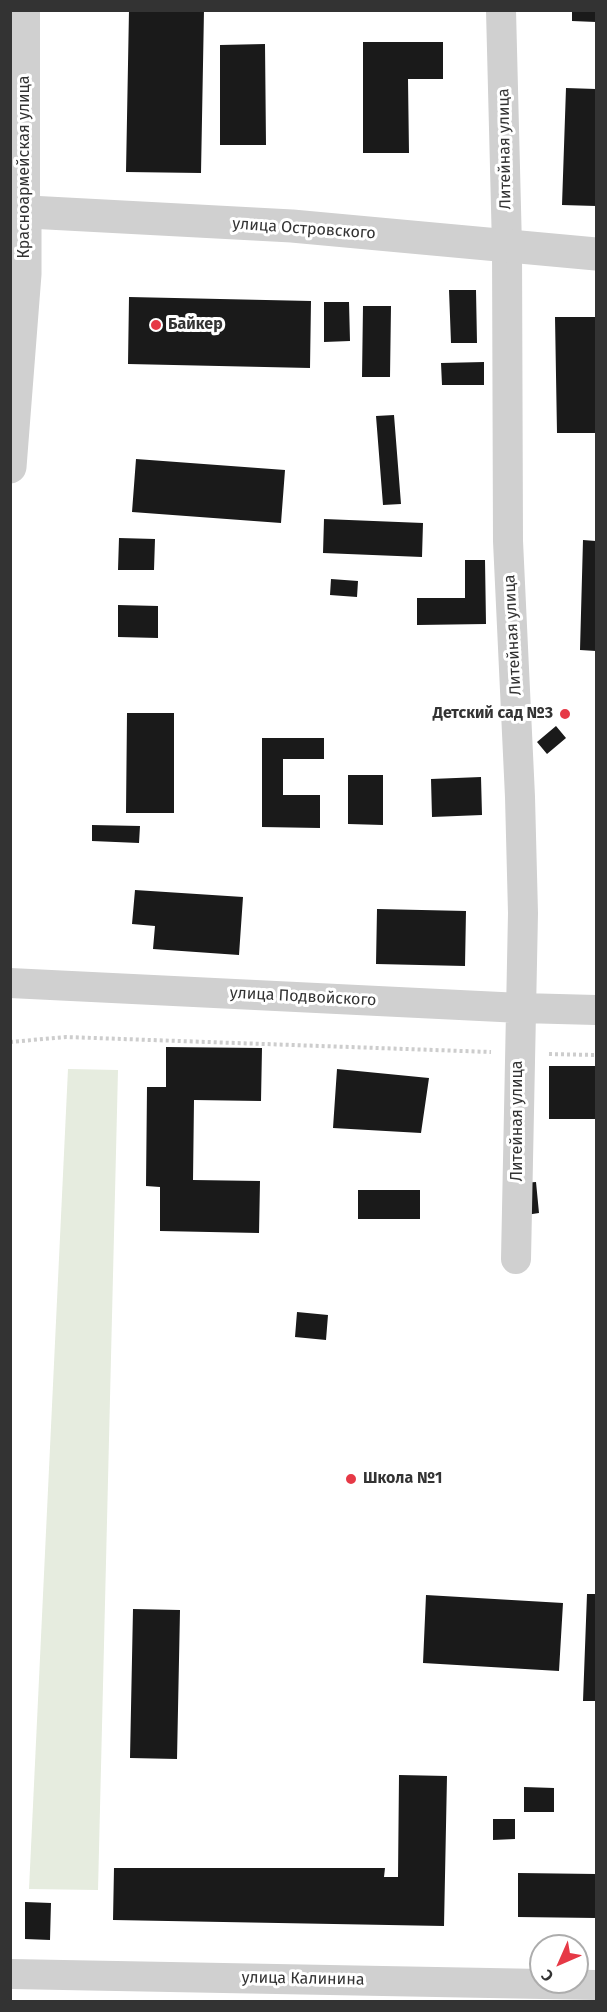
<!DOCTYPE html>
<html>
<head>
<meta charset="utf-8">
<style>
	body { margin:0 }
	#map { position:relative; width:607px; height:2012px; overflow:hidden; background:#fff; font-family:"Fira Sans",sans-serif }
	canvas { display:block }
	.frame { position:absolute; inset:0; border:12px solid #333; pointer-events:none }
	.north { position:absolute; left:529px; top:1934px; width:60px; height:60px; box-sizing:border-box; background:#fff; border:2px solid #adadad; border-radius:50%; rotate:225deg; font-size:16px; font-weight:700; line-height:24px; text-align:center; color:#333 }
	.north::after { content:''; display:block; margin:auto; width:21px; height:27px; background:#e63946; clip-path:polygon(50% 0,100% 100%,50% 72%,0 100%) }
</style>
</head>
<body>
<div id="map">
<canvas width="607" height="2012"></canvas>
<div class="frame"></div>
<div class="north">С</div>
</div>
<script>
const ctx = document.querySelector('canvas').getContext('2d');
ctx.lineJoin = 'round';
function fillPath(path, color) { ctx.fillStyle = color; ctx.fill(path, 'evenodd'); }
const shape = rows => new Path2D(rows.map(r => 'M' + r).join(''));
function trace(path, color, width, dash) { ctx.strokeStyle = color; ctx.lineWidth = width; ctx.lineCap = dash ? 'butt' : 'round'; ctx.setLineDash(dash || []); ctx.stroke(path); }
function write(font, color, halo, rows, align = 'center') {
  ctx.font = font + ' "Fira Sans",sans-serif'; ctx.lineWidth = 6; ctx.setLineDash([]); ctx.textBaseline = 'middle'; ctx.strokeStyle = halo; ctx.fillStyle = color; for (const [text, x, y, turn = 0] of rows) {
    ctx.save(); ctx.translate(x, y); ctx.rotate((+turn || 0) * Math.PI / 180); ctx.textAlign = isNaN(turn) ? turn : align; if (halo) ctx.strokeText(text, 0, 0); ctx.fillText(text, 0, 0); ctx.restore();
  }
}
fillPath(shape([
	[68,1069,118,1070,98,1890,29,1889]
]), '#e6ecdf');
fillPath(shape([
	[129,10,204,10,201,173,126,172],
	[572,10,596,10,596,22,572,21],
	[363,42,443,42,443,79,408,79,409,153,363,153],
	[265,44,266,145,220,145,220,45],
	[566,88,596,89,596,206,562,205],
	[449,290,476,290,477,343,451,343],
	[129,297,311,301,310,368,128,364],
	[324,302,349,302,350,341,324,342],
	[363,306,391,306,390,377,362,377],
	[555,317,596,317,596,433,557,433],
	[484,362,484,385,442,385,441,363],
	[394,415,401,504,383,505,376,416],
	[136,459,285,470,281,523,132,512],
	[324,519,423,523,422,557,323,553],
	[119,538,155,539,154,570,118,570],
	[583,540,596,541,596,651,580,650],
	[465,560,485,560,486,624,417,625,417,598,465,598],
	[331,579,358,581,357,597,330,595],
	[118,605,158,606,158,638,118,637],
	[127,713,174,713,174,813,126,813],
	[556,726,566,738,547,754,537,742],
	[262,738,324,738,324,759,283,759,283,795,320,795,320,828,262,827],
	[348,775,383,775,383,825,348,824],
	[481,777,482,815,432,817,431,779],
	[92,825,140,826,139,843,92,841],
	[135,890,243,897,239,955,153,949,155,926,132,924],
	[377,909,466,911,465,966,376,964],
	[166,1047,262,1048,261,1101,194,1100,193,1180,260,1181,259,1233,160,1231,160,1187,146,1186,147,1087,166,1087],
	[549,1066,596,1066,596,1119,549,1119],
	[337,1069,429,1078,421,1133,333,1128],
	[536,1182,539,1213,526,1215,522,1183],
	[358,1190,420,1190,420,1219,358,1219],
	[297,1312,328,1315,326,1340,295,1337],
	[587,1594,596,1594,596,1701,583,1701],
	[426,1595,563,1603,559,1671,423,1663],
	[133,1609,180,1610,177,1759,130,1758],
	[399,1775,447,1776,444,1926,113,1920,114,1868,385,1868,384,1877,398,1877],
	[524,1787,554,1788,554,1812,524,1812],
	[493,1819,515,1819,515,1839,493,1840],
	[518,1873,596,1874,596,1918,518,1917],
	[25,1902,51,1903,50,1940,25,1939]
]), '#1a1a1a');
trace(shape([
	[10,1042,66,1037,491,1052],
	[549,1054,596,1055]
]), '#cdcdcd', 4, [3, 3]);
trace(shape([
	[25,10,25,211],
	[501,10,507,247,508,541,520,797,523,913,516,1259],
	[10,983,521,1008,596,1010],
	[10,1974,596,1985]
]), '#d0d0d0', 30);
trace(shape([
	[10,211,292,226,596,254],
	[10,467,25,274,25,211]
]), '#d0d0d0', 33);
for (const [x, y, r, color] of [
	[156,325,6,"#e63946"],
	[565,714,6,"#e63946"],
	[351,1479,6,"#e63946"]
]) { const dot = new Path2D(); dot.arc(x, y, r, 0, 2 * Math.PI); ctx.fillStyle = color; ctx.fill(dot); trace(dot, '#fff', 2); }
write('16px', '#333', '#fff', [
	["Литейная улица",505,149,-91],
	["Красноармейская улица",25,167,-90],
	["улица Островского",304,229,4],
	["Литейная улица",513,635,-93],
	["улица Подвойского",303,997,3],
	["Литейная улица",518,1121,-90],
	["улица Калинина",303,1979,1]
]);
write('bold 16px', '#333', '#fff', [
	["Байкер",168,325],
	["Детский сад №3",553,714,"right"],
	["Школа №1",363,1479]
], 'left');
</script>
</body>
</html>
